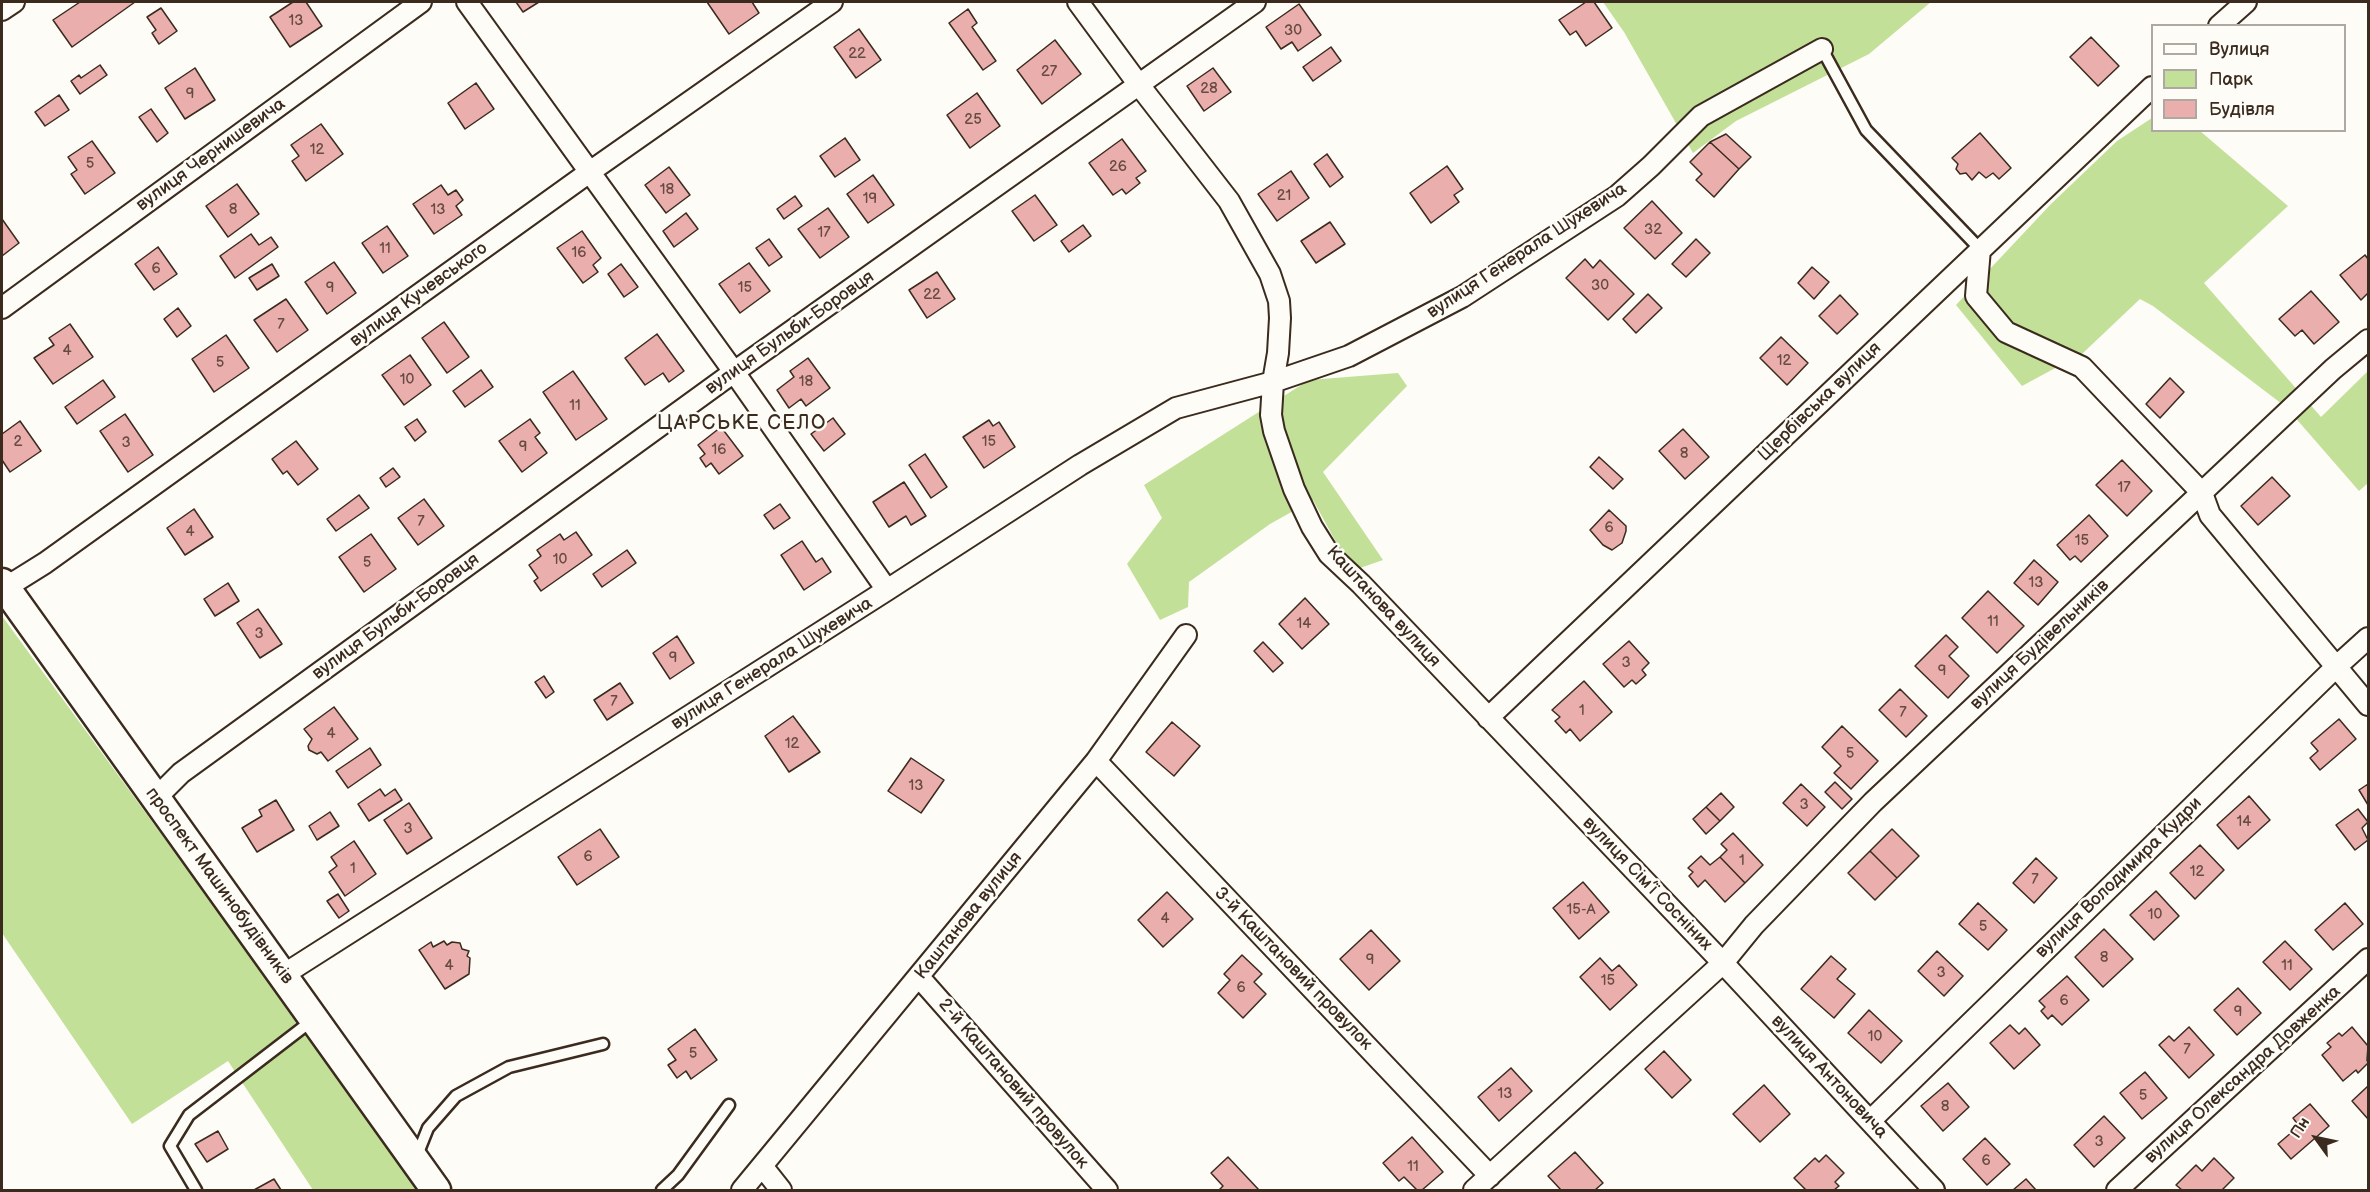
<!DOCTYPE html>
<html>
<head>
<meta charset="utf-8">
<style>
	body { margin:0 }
	#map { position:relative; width:2370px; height:1192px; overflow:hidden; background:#fdfcf7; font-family:"Balsamiq Sans",sans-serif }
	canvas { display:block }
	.frame { position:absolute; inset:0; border:3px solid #3b2a1e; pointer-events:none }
	.legend { position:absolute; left:2151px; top:24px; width:195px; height:108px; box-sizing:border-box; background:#fdfcf7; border:2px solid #afa8a0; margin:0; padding:8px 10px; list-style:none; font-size:18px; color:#3b2a1e }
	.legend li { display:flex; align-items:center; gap:12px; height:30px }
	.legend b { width:30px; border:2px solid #afa8a0 }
	.north { position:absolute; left:2286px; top:1108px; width:60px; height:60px; -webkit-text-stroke:4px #fdfcf7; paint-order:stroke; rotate:303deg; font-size:16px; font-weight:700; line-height:24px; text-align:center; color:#3b2a1e }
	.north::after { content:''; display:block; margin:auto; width:21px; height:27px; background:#3b2a1e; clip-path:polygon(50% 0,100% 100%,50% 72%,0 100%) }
</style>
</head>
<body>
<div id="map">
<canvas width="2370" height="1192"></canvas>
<div class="frame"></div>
<ul class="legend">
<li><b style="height:8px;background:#fdfcf7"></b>Вулиця</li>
<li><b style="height:16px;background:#c3e098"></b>Парк</li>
<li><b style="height:16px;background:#eaafac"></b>Будівля</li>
</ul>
<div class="north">Пн</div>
</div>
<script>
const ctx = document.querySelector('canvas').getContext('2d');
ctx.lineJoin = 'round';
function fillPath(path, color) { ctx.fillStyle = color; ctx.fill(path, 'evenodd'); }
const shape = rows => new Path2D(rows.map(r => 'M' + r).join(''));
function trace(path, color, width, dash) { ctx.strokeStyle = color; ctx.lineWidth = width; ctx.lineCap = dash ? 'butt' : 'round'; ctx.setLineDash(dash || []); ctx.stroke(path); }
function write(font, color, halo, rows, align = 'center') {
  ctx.font = font + ' "Balsamiq Sans",sans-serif'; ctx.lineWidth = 5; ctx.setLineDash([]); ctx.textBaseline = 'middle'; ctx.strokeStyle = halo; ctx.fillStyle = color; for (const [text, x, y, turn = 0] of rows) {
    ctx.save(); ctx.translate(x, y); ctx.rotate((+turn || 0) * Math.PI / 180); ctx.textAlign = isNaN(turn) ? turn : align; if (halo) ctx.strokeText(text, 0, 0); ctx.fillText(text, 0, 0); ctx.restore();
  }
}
fillPath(shape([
	[1603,2,1931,2,1869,54,1736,121,1693,153,1624,32],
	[2152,118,2152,130,2200,131,2288,206,2204,283,2321,417,2368,371,2368,483,2359,491,2286,407,2153,306,2140,299,2083,353,2022,386,1956,305,2051,204,2117,141],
	[1398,373,1407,386,1323,472,1383,560,1360,568,1342,553,1313,500,1270,524,1189,582,1188,607,1160,620,1127,564,1162,518,1144,485,1309,380],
	[2,616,421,1190,313,1190,228,1061,132,1124,2,933]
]), '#c3e098');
const building = shape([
	[80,2,135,2,72,47,53,20,80,2],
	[293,2,306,2,322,26,290,47,270,17,293,2],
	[516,2,539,2,523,12,516,2],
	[707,2,752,2,759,13,729,34,707,2],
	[1586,2,1594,2,1612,28,1586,46,1576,31,1570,35,1559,20,1586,2],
	[1299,4,1321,35,1298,51,1292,42,1281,49,1266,27,1299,4],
	[161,8,177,31,159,44,152,33,156,30,147,17,161,8],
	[968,9,977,23,972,27,996,61,983,70,949,23,968,9],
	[859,29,881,60,856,78,834,47,859,29],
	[2091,37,2119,66,2098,86,2070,57,2091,37],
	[1055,40,1081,74,1042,104,1017,70,1055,40],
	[1331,47,1341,61,1313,81,1303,67,1331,47],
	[100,65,107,75,80,94,71,81,79,75,81,78,100,65],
	[195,68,215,100,185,119,165,88,195,68],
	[1213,68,1231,92,1204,111,1187,86,1213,68],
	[476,83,494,109,465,129,448,103,476,83],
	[977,93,1000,126,970,148,947,115,977,93],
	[59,95,69,110,45,126,35,112,59,95],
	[151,109,168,133,157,142,139,117,151,109],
	[321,124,343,154,306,181,292,161,299,156,291,145,321,124],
	[1980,133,2011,168,1999,179,1993,173,1986,178,1979,172,1972,180,1966,173,1960,174,1956,169,1958,164,1952,158,1980,133],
	[1726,134,1751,157,1739,169,1710,142,1726,134],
	[845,138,860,160,835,177,820,156,845,138],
	[1122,139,1146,171,1136,178,1140,183,1126,194,1122,189,1113,195,1089,163,1122,139],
	[92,141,115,173,85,194,71,174,77,170,68,157,92,141],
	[1710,142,1739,169,1714,197,1696,180,1702,174,1690,162,1710,142],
	[1327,154,1343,177,1330,187,1314,164,1327,154],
	[1447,166,1463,189,1454,195,1459,202,1431,223,1410,193,1447,166],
	[669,167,690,195,666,213,645,185,669,167],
	[1291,171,1309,198,1277,221,1258,194,1291,171],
	[873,175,894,205,868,223,847,194,873,175],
	[237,184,259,214,228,237,206,206,237,184],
	[441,185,448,195,456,190,463,200,456,206,462,215,434,234,413,204,441,185],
	[1035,195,1057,225,1034,241,1012,211,1035,195],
	[795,196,802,206,784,219,777,209,795,196],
	[1652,201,1682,233,1655,259,1624,228,1652,201],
	[828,208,849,237,820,258,798,229,828,208],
	[686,213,698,229,674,247,663,231,686,213],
	[2,219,19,243,2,256,2,219],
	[1330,222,1345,244,1316,263,1301,241,1330,222],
	[1083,225,1091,236,1069,252,1061,241,1083,225],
	[387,226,408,256,383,273,362,243,387,226],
	[582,231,601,258,593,265,598,272,583,283,557,248,582,231],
	[251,234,259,245,271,237,278,247,235,278,220,256,251,234],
	[769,239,782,257,769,266,756,248,769,239],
	[1696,239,1710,253,1686,277,1672,264,1696,239],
	[158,247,177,274,154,290,135,264,158,247],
	[2365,255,2368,259,2368,293,2361,300,2340,275,2365,255],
	[1585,259,1593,268,1600,260,1634,294,1608,320,1566,278,1585,259],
	[334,262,356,293,327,314,305,282,334,262],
	[749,263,770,291,740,313,719,284,749,263],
	[272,264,279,276,257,290,249,278,272,264],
	[621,264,638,287,624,297,608,274,621,264],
	[1812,267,1829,282,1814,299,1798,283,1812,267],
	[937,272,955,299,927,318,909,290,937,272],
	[2311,291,2339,322,2314,344,2302,330,2295,336,2279,319,2311,291],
	[1648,294,1662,308,1636,333,1623,319,1648,294],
	[1840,295,1858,314,1837,334,1819,316,1840,295],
	[286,299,308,330,277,352,254,320,286,299],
	[178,308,191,326,177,337,164,319,178,308],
	[444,322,469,357,447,373,422,338,444,322],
	[70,324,93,357,53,384,34,358,54,345,49,338,70,324],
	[657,334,684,371,669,382,663,373,645,385,625,358,657,334],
	[226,335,249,368,214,392,192,359,226,335],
	[1781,337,1808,363,1787,385,1760,358,1781,337],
	[410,355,431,385,404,405,382,375,410,355],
	[808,358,830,388,806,406,801,399,789,408,777,390,794,377,790,371,808,358],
	[481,370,493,387,465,407,453,391,481,370],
	[573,371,607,419,576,440,543,392,573,371],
	[2170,378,2184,392,2160,418,2146,404,2170,378],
	[103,380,115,397,77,424,65,407,103,380],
	[125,414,153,455,128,472,100,431,125,414],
	[833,418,845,434,824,451,811,434,833,418],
	[417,419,426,432,415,441,405,427,417,419],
	[530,419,540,433,535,437,547,453,522,472,499,441,530,419],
	[989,420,993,426,999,422,1015,447,984,468,963,437,989,420],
	[20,421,41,451,10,472,2,460,2,434,20,421],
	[721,427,743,456,719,474,711,463,706,467,700,458,705,454,698,445,721,427],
	[1683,429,1709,457,1685,479,1659,451,1683,429],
	[296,441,318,469,298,485,287,471,283,474,272,459,296,441],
	[925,454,947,487,931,498,909,465,925,454],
	[1599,457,1623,479,1613,489,1590,467,1599,457],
	[2122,460,2152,491,2127,516,2096,485,2122,460],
	[393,468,400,477,386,487,380,478,393,468],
	[2272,477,2290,496,2258,525,2241,506,2272,477],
	[904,482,926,516,911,525,906,516,889,527,873,502,904,482],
	[359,495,369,508,336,531,327,519,359,495],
	[424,499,444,526,418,545,398,518,424,499],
	[780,504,790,518,774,529,764,515,780,504],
	[194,509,213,537,185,555,167,528,194,509],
	[1609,510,1626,526,1626,531,1622,543,1612,550,1603,545,1590,530,1609,510],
	[2089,515,2108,536,2081,562,2075,556,2070,560,2057,545,2089,515],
	[576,532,592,555,541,591,534,581,538,578,529,565,541,556,537,550,560,534,564,540,576,532],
	[371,534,396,569,364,592,339,557,371,534],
	[802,541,816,562,822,558,831,572,804,590,781,555,802,541],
	[627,550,636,563,602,587,593,574,627,550],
	[2034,560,2058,582,2038,605,2014,583,2034,560],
	[228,583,239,601,215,616,204,599,228,583],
	[1988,591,2024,626,1997,653,1962,618,1988,591],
	[1305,598,1329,624,1302,649,1279,624,1305,598],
	[258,609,282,644,260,658,237,623,258,609],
	[1946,635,1958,647,1949,656,1969,676,1948,698,1915,666,1946,635],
	[677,636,694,663,670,679,653,653,677,636],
	[1629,641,1649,663,1642,670,1646,675,1636,684,1632,680,1624,687,1603,664,1629,641],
	[1263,642,1283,663,1273,672,1254,651,1263,642],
	[544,676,554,692,546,698,535,682,544,676],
	[1584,681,1612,712,1580,741,1570,729,1566,733,1555,721,1560,717,1552,710,1584,681],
	[620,683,633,703,607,720,594,700,620,683],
	[1900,689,1927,716,1906,737,1879,710,1900,689],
	[334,707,358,739,328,761,321,752,317,754,309,750,308,746,312,739,304,729,334,707],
	[793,716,820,752,789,772,765,736,793,716],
	[2339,719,2356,739,2320,770,2310,758,2318,751,2311,743,2339,719],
	[1172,722,1200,746,1174,776,1146,752,1172,722],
	[1842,726,1878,761,1851,789,1834,773,1841,766,1822,747,1842,726],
	[370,748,381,765,348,788,336,771,370,748],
	[911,758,944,780,921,813,888,791,911,758],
	[1835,782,1852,799,1842,809,1825,792,1835,782],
	[1801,784,1825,807,1807,826,1783,803,1801,784],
	[2368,784,2368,805,2359,790,2368,784],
	[380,789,385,796,395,789,402,800,369,821,358,804,380,789],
	[1721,793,1734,807,1720,821,1706,807,1721,793],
	[2249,796,2270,820,2238,849,2217,825,2249,796],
	[276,800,294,830,257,852,242,828,262,816,259,810,276,800],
	[409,803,432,838,407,854,384,820,409,803],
	[1706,807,1720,821,1706,834,1693,819,1706,807],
	[2358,809,2368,822,2362,828,2368,840,2355,850,2336,825,2358,809],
	[330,812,339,826,317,840,309,826,330,812],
	[600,829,619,857,577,885,558,857,600,829],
	[1892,829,1919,856,1897,878,1870,851,1892,829],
	[1733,833,1763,865,1745,883,1720,857,1727,850,1721,844,1733,833],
	[354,841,376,874,345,896,329,872,337,866,331,857,354,841],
	[2200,845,2224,870,2195,899,2170,873,2200,845],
	[1870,851,1897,878,1875,900,1848,873,1870,851],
	[1701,856,1710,865,1720,857,1745,883,1725,902,1705,880,1698,887,1689,876,1693,872,1688,868,1701,856],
	[2036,858,2057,878,2034,903,2013,883,2036,858],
	[1583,882,1609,912,1579,939,1553,908,1583,882],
	[2156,891,2179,916,2154,940,2130,915,2156,891],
	[1167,892,1193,919,1163,947,1138,920,1167,892],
	[338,894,349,911,339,918,327,901,338,894],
	[1978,903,2007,930,1988,950,1959,924,1978,903],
	[2345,903,2363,924,2333,950,2315,930,2345,903],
	[2104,929,2133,959,2103,987,2075,957,2104,929],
	[1371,930,1400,961,1369,990,1340,959,1371,930],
	[444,941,447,945,452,942,460,943,462,949,469,951,467,956,470,958,469,974,445,989,419,950,431,942,433,947,444,941],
	[2285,941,2312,969,2290,990,2263,962,2285,941],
	[1937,951,1963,976,1944,996,1918,971,1937,951],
	[1242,955,1262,974,1254,982,1266,994,1243,1018,1218,993,1230,980,1224,974,1242,955],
	[1831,956,1846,969,1837,979,1855,994,1834,1018,1801,989,1831,956],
	[1600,958,1612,971,1619,965,1637,985,1610,1010,1580,977,1600,958],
	[2067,976,2089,1000,2062,1025,2052,1015,2048,1019,2041,1011,2045,1007,2039,1001,2067,976],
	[2238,988,2261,1013,2237,1035,2214,1010,2238,988],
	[1869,1010,1902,1041,1881,1063,1848,1033,1869,1010],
	[2010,1025,2019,1034,2025,1028,2040,1045,2014,1069,1990,1043,2010,1025],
	[2189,1027,2214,1055,2189,1078,2159,1045,2169,1036,2174,1041,2189,1027],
	[2352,1027,2368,1046,2367,1060,2368,1063,2358,1073,2356,1070,2343,1081,2322,1055,2331,1047,2327,1043,2339,1033,2342,1036,2352,1027],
	[695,1029,717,1060,691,1079,686,1071,677,1078,668,1065,676,1060,668,1049,695,1029],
	[1664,1051,1691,1080,1672,1098,1645,1069,1664,1051],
	[1511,1068,1532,1091,1499,1121,1478,1097,1511,1068],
	[2145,1072,2167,1098,2142,1119,2120,1093,2145,1072],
	[1948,1083,1969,1107,1943,1131,1921,1106,1948,1083],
	[1764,1085,1790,1114,1760,1142,1733,1114,1764,1085],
	[2368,1086,2368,1119,2352,1101,2368,1086],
	[2310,1104,2329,1126,2291,1159,2278,1144,2299,1126,2293,1118,2310,1104],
	[2104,1116,2125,1138,2094,1167,2074,1145,2104,1116],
	[218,1131,228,1149,207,1162,195,1144,218,1131],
	[1412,1137,1443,1172,1422,1190,1417,1190,1404,1177,1399,1181,1383,1163,1412,1137],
	[1985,1138,2010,1164,1987,1185,1963,1159,1985,1138],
	[1575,1152,1603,1183,1595,1190,1561,1190,1548,1176,1575,1152],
	[1826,1155,1844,1173,1835,1182,1839,1186,1834,1190,1806,1190,1794,1178,1815,1158,1819,1162,1826,1155],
	[1228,1157,1259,1190,1219,1190,1223,1186,1211,1173,1228,1157],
	[2214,1158,2234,1178,2222,1190,2182,1190,2176,1185,2196,1165,2202,1171,2214,1158],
	[274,1179,281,1190,254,1190,274,1179],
	[2026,1179,2036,1190,2013,1190,2026,1179]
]);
fillPath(building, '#eaafac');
trace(building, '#3b2a1e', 1.5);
const lane = shape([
	[1822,49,1866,130,1980,249],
	[416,1158,428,1128,456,1096,509,1067,603,1044],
	[196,1190,170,1146,189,1115,314,1019],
	[662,1190,678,1175,729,1105]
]);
const street = shape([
	[467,2,734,372,887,590],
	[2,10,14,2],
	[2219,26,2246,2],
	[1822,49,1701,116,1651,166,1617,196,1462,297,1349,356,1273,382,1271,415,1274,431,1294,489,1312,527,1329,554,1361,584,1723,963,1934,1190],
	[1980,249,1976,296,2006,332,2082,367,2202,493,2210,515,2368,705],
	[2,308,421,2],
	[5,588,45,563,591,171,832,2],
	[1488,718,2152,87],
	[1096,761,1490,1176],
	[156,798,181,773,734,372,1255,2],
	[283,975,887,590,1080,465,1176,408,1273,382,1278,353,1280,318,1279,301,1270,274,1229,201,1139,85,1078,2],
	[919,977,1107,1190],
	[1871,1120,2337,666,2368,638],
	[762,1166,781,1190],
	[742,1190,1096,761,1186,635],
	[1474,1190,1723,963,1754,925,1873,802,2333,369,2368,340],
	[2117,1190,2368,959]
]);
const secondary = shape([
	[2,583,436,1190]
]);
trace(lane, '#3b2a1e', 15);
trace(street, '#3b2a1e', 24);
trace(secondary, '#3b2a1e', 33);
trace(lane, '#fdfcf7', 10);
trace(street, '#fdfcf7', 20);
trace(secondary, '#fdfcf7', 28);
write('15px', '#674b42', null, [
	["13",296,21],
	["30",1293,31],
	["22",857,54],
	["27",1049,72],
	["28",1209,89],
	["9",190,94],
	["25",973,120],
	["12",317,150],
	["5",90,164],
	["26",1118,167],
	["18",667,190],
	["21",1284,196],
	["19",870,199],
	["8",233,210],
	["13",438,210],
	["32",1653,230],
	["17",824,233],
	["11",385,249],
	["16",579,253],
	["6",156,269],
	["30",1600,286],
	["9",330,288],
	["15",745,288],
	["22",932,295],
	["7",281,325],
	["4",67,351],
	["12",1784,361],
	["5",220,363],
	["10",407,380],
	["18",806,382],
	["11",575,406],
	["2",18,442],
	["15",989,442],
	["3",126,443],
	["9",523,447],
	["16",719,450],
	["8",1684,454],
	["17",2124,488],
	["7",421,522],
	["6",1609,528],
	["4",190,532],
	["15",2082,541],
	["10",560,560],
	["5",367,563],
	["13",2036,583],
	["11",1993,622],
	["14",1304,624],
	["3",259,634],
	["9",673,658],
	["3",1626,663],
	["9",1942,671],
	["7",614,702],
	["1",1582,711],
	["7",1903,713],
	["4",331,734],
	["12",792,744],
	["5",1850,754],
	["13",916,786],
	["3",1804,805],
	["14",2244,822],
	["3",408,829],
	["6",588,857],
	["1",1742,861],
	["1",353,869],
	["12",2197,872],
	["7",2035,880],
	["15-А",1581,910],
	["10",2155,915],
	["4",1165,919],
	["5",1983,927],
	["8",2104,958],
	["9",1370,960],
	["4",449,966],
	["11",2287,966],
	["3",1941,973],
	["15",1608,981],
	["6",1241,988],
	["6",2064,1001],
	["9",2238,1012],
	["10",1875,1037],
	["7",2187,1050],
	["5",693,1054],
	["13",1505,1094],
	["5",2143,1096],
	["8",1945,1107],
	["3",2099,1142],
	["6",1986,1161],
	["11",1413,1167]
]);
write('18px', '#3b2a1e', '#fdfcf7', [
	["вулиця Чернишевича",211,155,-36],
	["вулиця Генерала Шухевича",1527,251,-33],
	["вулиця Кучевського",419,295,-36],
	["вулиця Бульби-Боровця",790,333,-35],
	["Щербівська вулиця",1820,402,-44],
	["Каштанова вулиця",1383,607,47],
	["вулиця Бульби-Боровця",396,617,-36],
	["вулиця Будівельників",2040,645,-43],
	["вулиця Генерала Шухевича",772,664,-32],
	["вулиця Володимира Кудри",2119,878,-44],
	["вулиця Сім’ї Сосніних",1647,884,46],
	["проспект Машинобудівників",219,886,54],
	["Каштанова вулиця",969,916,-51],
	["3-й Каштановий провулок",1293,969,46],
	["вулиця Олександра Довженка",2243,1075,-42],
	["вулиця Антоновича",1829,1077,47],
	["2-й Каштановий провулок",1013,1084,49]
]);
ctx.letterSpacing = '1.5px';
write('20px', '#3b2a1e', '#fdfcf7', [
	["ЦАРСЬКЕ СЕЛО",742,424]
]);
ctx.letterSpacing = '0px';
</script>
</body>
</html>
